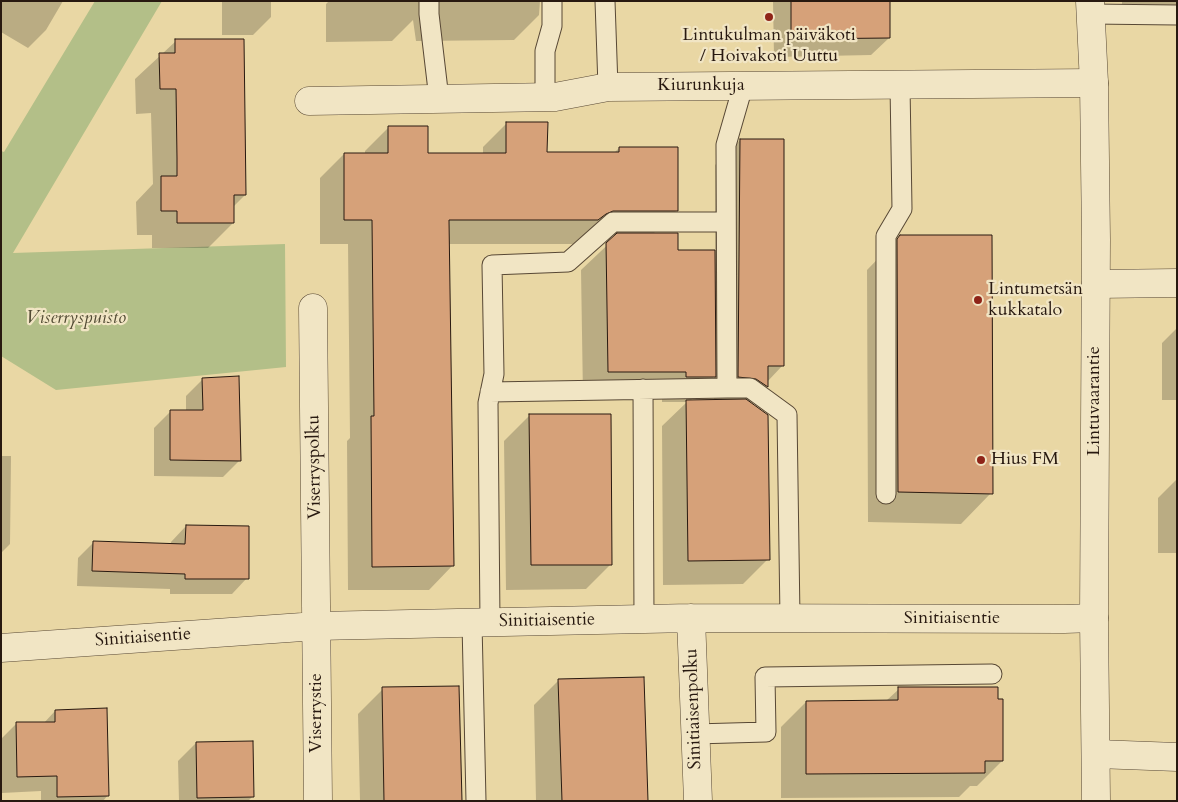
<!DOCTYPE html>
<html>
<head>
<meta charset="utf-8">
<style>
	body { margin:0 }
	#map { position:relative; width:1178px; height:802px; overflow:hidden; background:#e9d7a4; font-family:Cardo,serif }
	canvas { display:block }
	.frame { position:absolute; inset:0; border:2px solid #281910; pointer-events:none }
</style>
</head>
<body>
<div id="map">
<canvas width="1178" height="802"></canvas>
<div class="frame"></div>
</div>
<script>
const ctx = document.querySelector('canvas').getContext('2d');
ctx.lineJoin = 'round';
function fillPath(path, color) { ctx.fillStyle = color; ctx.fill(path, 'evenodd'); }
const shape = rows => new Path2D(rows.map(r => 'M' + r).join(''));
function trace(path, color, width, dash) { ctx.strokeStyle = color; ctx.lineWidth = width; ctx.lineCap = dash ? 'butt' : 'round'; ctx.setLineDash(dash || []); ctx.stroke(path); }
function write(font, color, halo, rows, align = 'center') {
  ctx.font = font + ' Cardo,serif'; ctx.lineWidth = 4.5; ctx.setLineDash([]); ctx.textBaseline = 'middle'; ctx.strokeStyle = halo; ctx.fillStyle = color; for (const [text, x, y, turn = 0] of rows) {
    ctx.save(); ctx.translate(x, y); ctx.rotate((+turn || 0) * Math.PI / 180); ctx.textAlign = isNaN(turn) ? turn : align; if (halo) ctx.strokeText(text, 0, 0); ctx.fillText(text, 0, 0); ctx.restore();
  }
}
fillPath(shape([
	[95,1,162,1,13,253,285,244,286,367,56,390,1,356,1,151,4,152]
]), '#b3bf88');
fillPath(shape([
	[1,1,63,1,46,30,28,48,1,32],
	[222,1,271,1,271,17,253,35,222,35],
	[329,1,540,1,539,15,514,40,416,41,413,20,392,41,326,42,326,4],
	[773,1,888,1,889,38,871,55,774,57],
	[1122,1,1177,1,1177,13,1122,14],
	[176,41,245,195,233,207,233,223,208,248,152,248,152,235,137,235,136,202,153,184,151,113,136,114,135,79],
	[507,123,546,153,614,153,619,148,677,210,653,234,677,252,715,251,715,165,740,140,783,365,767,382,767,387,750,404,768,559,743,584,663,585,662,426,687,402,662,402,662,396,583,397,581,270,618,235,588,235,580,238,573,244,448,244,453,565,429,590,348,590,347,441,350,438,348,244,320,244,320,178,344,154,365,154,365,151,389,127,427,154,483,154,483,147],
	[714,377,714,401,690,401],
	[900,236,991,493,961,524,868,522,867,270],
	[1177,328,1177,400,1162,400,1162,343],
	[203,379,240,460,223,477,154,476,154,428,171,411,186,411,186,396],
	[529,416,611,564,586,589,506,590,504,441],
	[1,456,11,456,10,544,1,553],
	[1177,479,1177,553,1158,553,1158,498],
	[186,526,247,578,232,594,170,594,170,589,77,586,78,558,94,542,171,545,171,542],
	[559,680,646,801,536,801,534,705],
	[383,689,460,801,360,801,358,714],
	[899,689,1002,761,977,786,970,786,959,797,781,798,781,727,806,702,886,701],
	[55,711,108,795,103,801,41,801,41,791,2,793,1,739,16,724,43,724],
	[196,743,253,796,248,801,179,801,178,761]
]), '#0003');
const building = shape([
	[791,1,890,1,890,38,791,39,791,1],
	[175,39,244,39,246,195,234,195,234,223,177,223,177,211,161,211,161,176,177,176,177,158,176,89,160,89,159,53,175,53,175,39],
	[506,122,548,122,547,152,619,152,619,147,678,147,678,211,613,211,606,214,598,220,449,220,454,566,372,567,371,416,374,416,372,220,344,220,344,153,388,153,388,126,428,126,428,153,506,153,506,122],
	[740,139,784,139,784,366,768,366,768,387,756,379,738,377,740,139],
	[617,233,678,233,678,250,715,250,716,377,686,377,686,372,608,372,606,243,617,233],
	[900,235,992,235,993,494,898,492,897,239,900,235],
	[239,376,241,461,170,460,170,410,203,410,202,378,239,376],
	[746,399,768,415,770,560,688,561,686,400,746,399],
	[529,414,611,414,612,565,531,565,529,414],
	[186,525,249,526,249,579,185,579,185,574,92,571,93,541,185,544,186,525],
	[644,677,648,801,562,801,558,679,644,677],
	[459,686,462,801,384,801,382,687,459,686],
	[898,687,998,687,998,699,1003,699,1003,761,985,761,985,773,806,774,806,701,898,700,898,687],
	[107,708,109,796,57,797,57,776,17,777,16,722,55,722,55,710,107,708],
	[253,741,254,797,197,798,196,742,253,741]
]);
fillPath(building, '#d6a179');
trace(building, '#281910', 1);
const service = shape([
	[429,1,429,14,439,99],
	[605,1,608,87],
	[1091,14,1177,15],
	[545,97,545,51,552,26,552,1],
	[727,388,750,388,787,415,790,618],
	[643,389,644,619],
	[490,392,727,388,726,145,743,86],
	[886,494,886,236,902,209,900,85],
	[490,622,488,403,494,374,492,265,568,262,613,222,725,222],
	[472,623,476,801],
	[695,734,766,732,765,677,992,674]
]);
const minor = shape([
	[309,101,555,97,608,87,1094,83],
	[1096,284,1177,283],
	[313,308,318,801],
	[691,618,698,801],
	[1,648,317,626,691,618,1064,619,1094,618],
	[1097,754,1177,757]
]);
const tertiary = shape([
	[1090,1,1094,83,1096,240,1094,618,1096,801]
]);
trace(service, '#584835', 21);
trace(minor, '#584835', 29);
trace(tertiary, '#584835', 29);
trace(service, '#f1e5c4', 19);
trace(minor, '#f1e5c4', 28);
trace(tertiary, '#f1e5c4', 28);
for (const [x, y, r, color] of [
	[769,17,5,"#8f2418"],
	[978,300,5,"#8f2418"],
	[981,460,5,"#8f2418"]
]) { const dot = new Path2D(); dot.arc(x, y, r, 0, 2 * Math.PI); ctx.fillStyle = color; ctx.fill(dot); trace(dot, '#f1e5c4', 2); }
write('18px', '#281910', '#f1e5c4', [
	["Lintukulman päiväkoti",769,36,"center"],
	["/ Hoivakoti Uuttu",769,57,"center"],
	["Lintumetsän",988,290],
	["kukkatalo",988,311],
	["Hius FM",991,460]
], 'left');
write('18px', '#281910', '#f1e5c4', [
	["Kiurunkuja",701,86],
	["Lintuvaarantie",1095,401,-90],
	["Viserryspolku",315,467,-91],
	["Sinitiaisentie",952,619],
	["Sinitiaisentie",547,621,-1],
	["Sinitiaisentie",143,638,-4],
	["Sinitiaisenpolku",694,709,-92],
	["Viserrystie",317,713,-90]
]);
write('italic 18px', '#524b34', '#f1e5c4', [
	["Viserryspuisto",76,319]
]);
</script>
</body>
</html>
